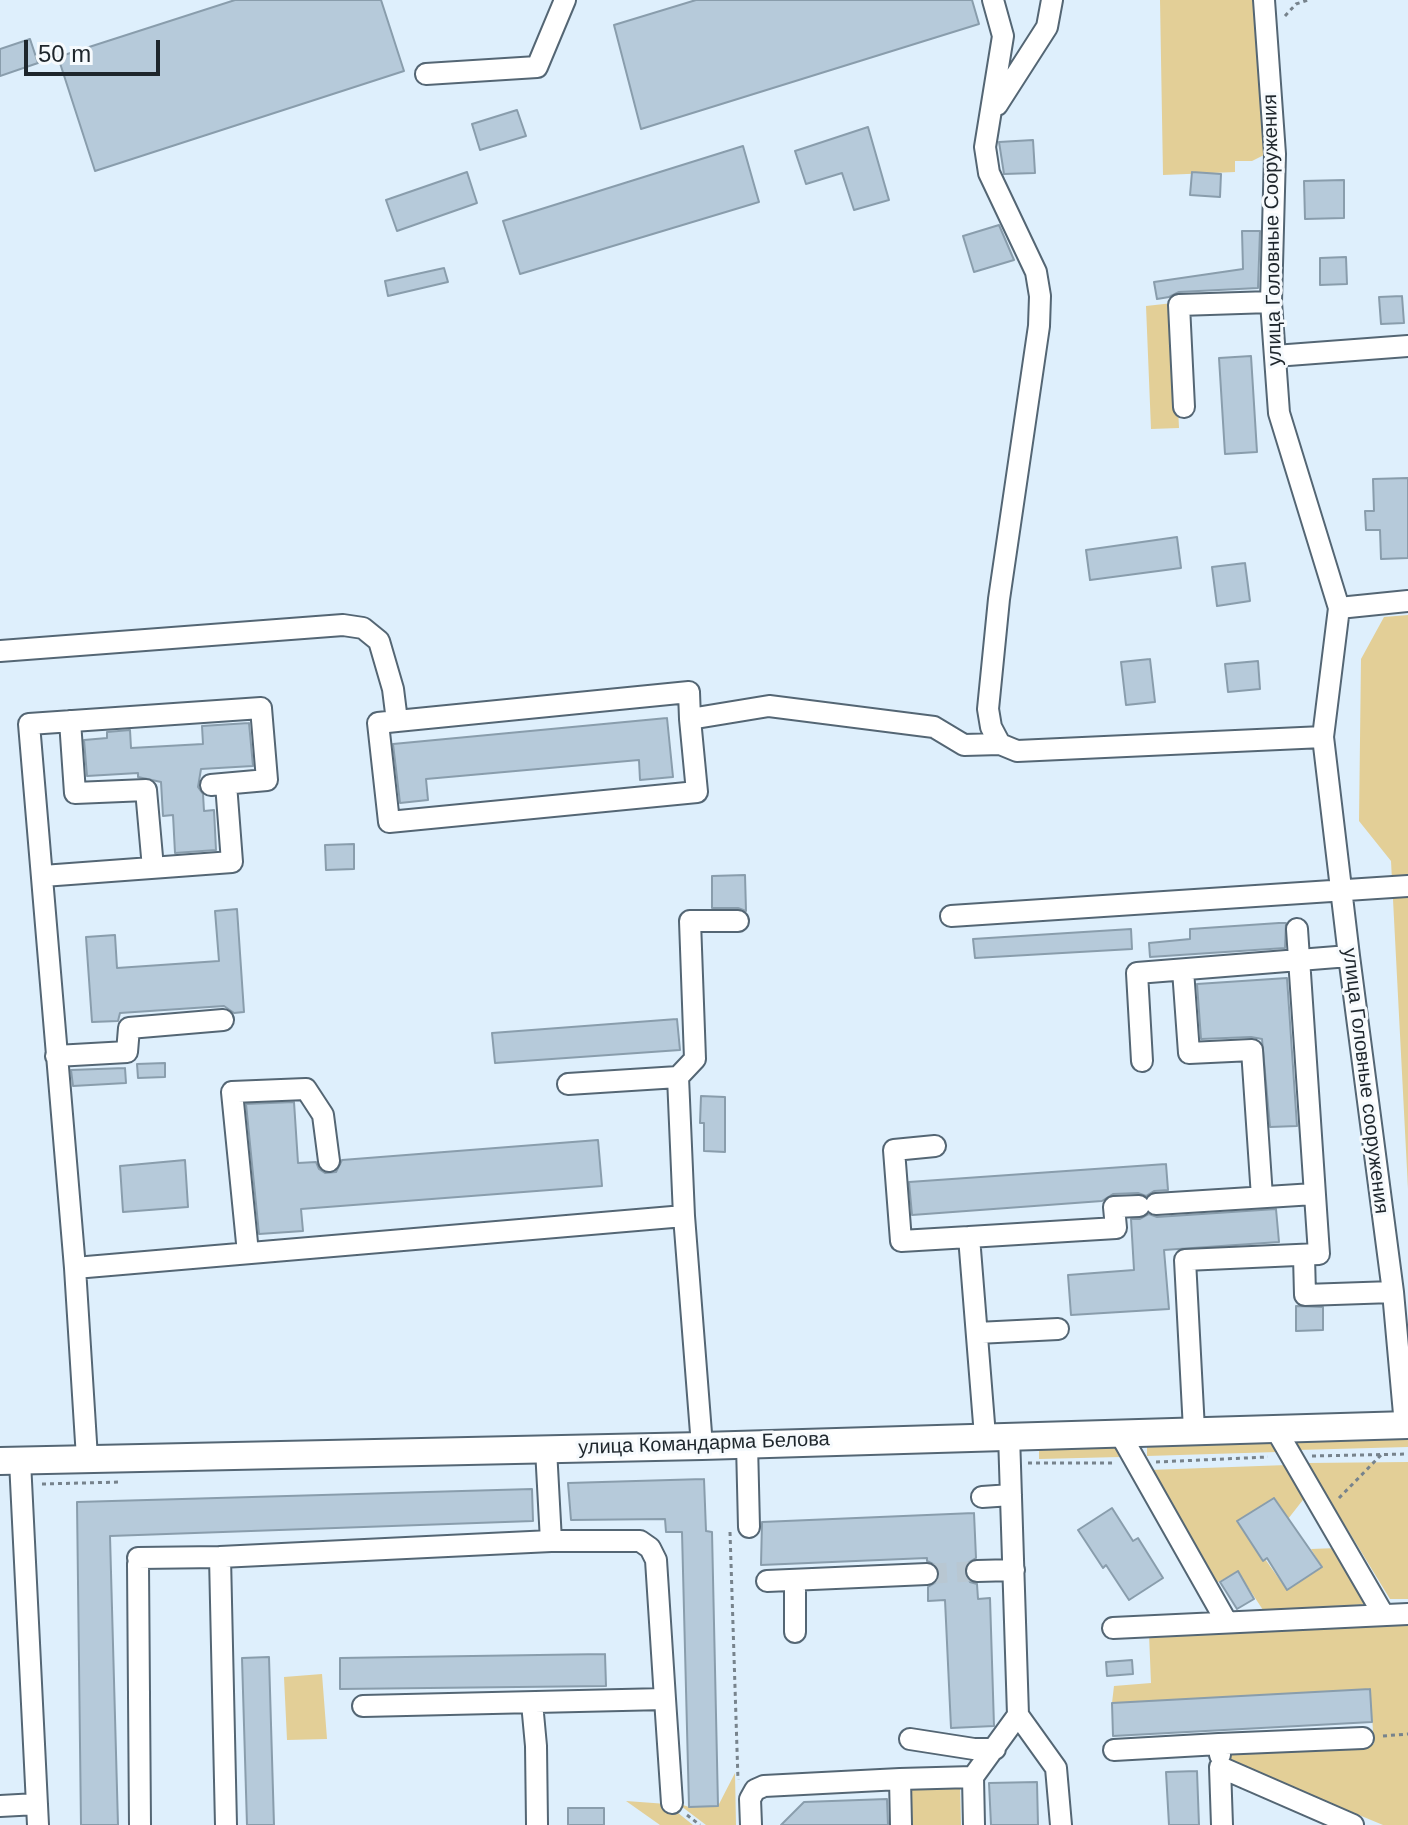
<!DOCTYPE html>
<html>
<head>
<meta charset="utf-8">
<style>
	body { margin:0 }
	#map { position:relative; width:1408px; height:1825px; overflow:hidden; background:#deeffc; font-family:Arial,sans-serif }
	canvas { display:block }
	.scale { position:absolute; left:24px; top:40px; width:136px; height:36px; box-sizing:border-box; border:4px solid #1e262c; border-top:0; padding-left:10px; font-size:24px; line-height:28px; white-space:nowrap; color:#1e262c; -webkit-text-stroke:6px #f6fafd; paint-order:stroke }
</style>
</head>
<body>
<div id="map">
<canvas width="1408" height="1825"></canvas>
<div class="scale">50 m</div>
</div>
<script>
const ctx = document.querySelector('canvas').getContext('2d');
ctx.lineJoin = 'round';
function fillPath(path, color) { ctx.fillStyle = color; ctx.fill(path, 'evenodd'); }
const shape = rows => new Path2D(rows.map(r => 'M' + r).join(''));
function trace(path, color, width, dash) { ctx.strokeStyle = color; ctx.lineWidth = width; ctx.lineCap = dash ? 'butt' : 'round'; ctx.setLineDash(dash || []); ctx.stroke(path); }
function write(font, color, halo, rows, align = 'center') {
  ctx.font = font + ' Arial,sans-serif'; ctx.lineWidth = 6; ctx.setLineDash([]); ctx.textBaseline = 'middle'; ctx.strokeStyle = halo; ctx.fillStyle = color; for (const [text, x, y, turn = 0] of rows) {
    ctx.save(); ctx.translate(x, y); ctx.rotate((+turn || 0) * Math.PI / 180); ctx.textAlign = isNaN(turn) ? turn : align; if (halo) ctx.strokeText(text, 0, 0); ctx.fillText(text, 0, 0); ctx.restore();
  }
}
fillPath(shape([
	[1160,0,1257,0,1264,155,1252,161,1235,161,1235,172,1163,175],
	[1173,303,1179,428,1151,429,1146,306],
	[1408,615,1408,1189,1391,861,1359,821,1361,659,1384,617],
	[1408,1439,1408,1447,1297,1450,1297,1442],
	[1276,1442,1277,1452,1147,1456,1147,1446],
	[1120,1448,1120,1457,1039,1459,1039,1450],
	[1408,1462,1408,1599,1390,1599,1307,1463],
	[1287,1465,1306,1496,1288,1519,1273,1498,1238,1521,1287,1590,1322,1567,1311,1549,1337,1548,1370,1604,1263,1610,1238,1572,1214,1584,1149,1470],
	[1408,1622,1408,1825,1383,1825,1227,1760,1227,1751,1374,1744,1370,1689,1112,1703,1114,1686,1151,1683,1149,1634],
	[322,1674,327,1739,287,1740,284,1677],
	[735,1773,736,1825,706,1825,677,1803,689,1807,718,1806],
	[960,1787,961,1825,904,1825,903,1788],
	[626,1801,667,1804,693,1825,660,1825]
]), '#e3cf97');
const building = shape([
	[235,0,381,0,404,71,95,171,58,57,235,0],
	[696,0,972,0,979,24,641,129,614,25,696,0],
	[30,39,38,63,0,76,0,49,30,39],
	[517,110,526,136,480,150,472,124,517,110],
	[868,127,889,200,854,210,842,173,806,184,795,151,868,127],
	[1033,140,1035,173,1004,174,999,142,1033,140],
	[743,146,759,202,520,274,503,221,743,146],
	[467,172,477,203,397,231,386,200,467,172],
	[1192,172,1221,174,1220,197,1190,195,1192,172],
	[1344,180,1344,218,1305,219,1304,181,1344,180],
	[999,225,1014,260,974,272,963,236,999,225],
	[1242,231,1260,231,1258,288,1179,292,1169,297,1157,299,1154,282,1243,269,1242,231],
	[1346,257,1347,284,1320,285,1320,258,1346,257],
	[444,268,448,282,388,296,385,281,444,268],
	[1402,296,1404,323,1381,324,1379,297,1402,296],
	[1251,356,1257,452,1225,454,1219,358,1251,356],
	[1408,478,1408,558,1381,559,1380,530,1366,530,1365,511,1374,511,1373,479,1408,478],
	[1177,537,1181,568,1090,580,1086,550,1177,537],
	[1245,563,1250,601,1217,606,1212,567,1245,563],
	[1150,659,1155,702,1126,705,1121,662,1150,659],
	[1258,661,1260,689,1228,692,1225,664,1258,661],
	[667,718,673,777,640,780,639,760,426,779,428,800,400,803,393,744,667,718],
	[249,723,253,766,201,769,198,787,203,794,204,811,214,810,216,850,175,853,173,815,163,816,161,782,138,777,138,773,87,776,84,740,107,738,107,732,130,730,131,748,203,744,202,726,249,723],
	[354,844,354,869,326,870,325,845,354,844],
	[745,875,746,911,738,908,712,908,712,876,745,875],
	[237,909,244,1012,234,1013,224,1006,120,1013,118,1021,92,1022,86,937,115,935,117,968,219,961,215,911,237,909],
	[1279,923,1286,923,1285,948,1150,957,1149,943,1190,939,1190,929,1279,923],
	[1131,929,1132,949,975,958,973,939,1131,929],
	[1287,978,1297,1126,1270,1127,1262,1039,1251,1037,1201,1039,1197,984,1287,978],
	[677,1019,680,1050,495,1063,492,1033,677,1019],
	[165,1063,165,1077,138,1078,137,1064,165,1063],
	[125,1068,126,1083,73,1086,71,1070,125,1068],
	[701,1096,725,1097,725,1152,704,1151,704,1123,700,1123,701,1096],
	[294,1102,298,1163,316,1162,319,1169,325,1173,336,1172,342,1160,598,1140,602,1186,301,1209,303,1231,259,1234,246,1104,294,1102],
	[185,1160,188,1207,123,1212,120,1166,185,1160],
	[1166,1164,1168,1190,1154,1191,1146,1196,1138,1193,1113,1194,1102,1201,912,1215,909,1182,1166,1164],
	[1276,1209,1279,1242,1164,1250,1169,1309,1071,1315,1068,1275,1134,1270,1131,1219,1140,1219,1149,1214,1157,1217,1276,1209],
	[1296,1306,1323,1307,1323,1330,1296,1331,1296,1306],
	[704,1479,706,1531,712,1532,718,1806,689,1807,682,1532,666,1532,665,1519,571,1520,568,1483,704,1479],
	[532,1489,533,1521,110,1536,118,1825,81,1825,77,1502,532,1489],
	[1274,1498,1322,1567,1287,1590,1267,1558,1263,1561,1237,1521,1274,1498],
	[1112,1508,1133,1541,1138,1538,1163,1578,1129,1600,1106,1565,1103,1568,1078,1530,1112,1508],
	[974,1513,976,1558,966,1564,964,1572,970,1582,977,1584,978,1599,990,1598,994,1726,951,1728,945,1600,928,1601,928,1587,938,1581,940,1573,937,1566,927,1561,927,1558,761,1565,762,1522,974,1513],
	[1238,1571,1254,1599,1237,1609,1220,1582,1238,1571],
	[605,1654,606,1686,340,1689,340,1658,605,1654],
	[269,1657,274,1825,247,1825,242,1658,269,1657],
	[1132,1660,1133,1674,1107,1676,1106,1662,1132,1660],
	[1370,1689,1372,1722,1113,1736,1112,1703,1370,1689],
	[1197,1771,1199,1825,1169,1825,1166,1772,1197,1771],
	[1037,1782,1038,1825,991,1825,989,1783,1037,1782],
	[887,1799,888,1825,781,1825,804,1802,887,1799],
	[568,1808,604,1808,604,1825,568,1825,568,1808]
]);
fillPath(building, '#b6cada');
trace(building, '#899dac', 2);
trace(shape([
	[927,1574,977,1571]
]), '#b8c7d2', 20, [20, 10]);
const minor = shape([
	[993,0,1003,36,985,147,989,173,1036,272,1040,296,1039,326,999,599,988,709,991,727,1000,744,1017,751,1323,737],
	[1264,0,1275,154,1271,302,1279,413,1339,608,1323,737,1349,956,1393,1292,1405,1425],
	[426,74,537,67,565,0],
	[997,105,1047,27,1052,0],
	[1275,356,1408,346],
	[1184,407,1179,305,1271,302],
	[1339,608,1408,601],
	[0,651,343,625,363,628,379,641,393,689,397,721,689,692,690,719,769,706,934,727,964,745,1000,744],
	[70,721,75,793,146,790,153,868],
	[397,721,378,723,389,822,697,792,690,719],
	[43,876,232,862,226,784],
	[951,916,1408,886],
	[1183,970,1189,1053,1252,1050,1262,1197],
	[56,1056,127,1052,129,1028,223,1020],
	[1142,1061,1137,973,1349,956],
	[568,1084,678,1077],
	[935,1146,894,1150,901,1241,969,1237,985,1436],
	[1156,1204,1314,1194],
	[969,1237,1116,1228,1114,1207,1139,1206],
	[248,1253,232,1092,306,1089,323,1115,329,1161],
	[1304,1256,1305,1295,1393,1292],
	[75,1268,29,724,261,708,267,780,211,785],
	[977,1333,1058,1329],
	[1275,1428,1383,1614],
	[1194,1430,1185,1260,1319,1254,1297,929],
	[1119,1432,1226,1621],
	[1009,1435,1018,1715,1056,1768,1061,1825],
	[747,1444,749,1527],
	[702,1446,684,1216,678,1077,695,1059,690,921,738,921],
	[546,1449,551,1541],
	[87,1458,75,1268,684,1216],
	[20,1461,38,1825],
	[982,1497,1011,1495],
	[138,1558,220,1557],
	[138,1564,140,1825],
	[977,1571,1014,1570],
	[795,1580,795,1632],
	[767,1581,927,1574],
	[1113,1628,1408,1614],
	[665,1699,672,1803],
	[532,1703,536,1746,537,1824],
	[910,1739,974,1749,995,1749],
	[1219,1744,1363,1738],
	[1114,1750,1219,1744,1220,1755],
	[0,1806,37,1804],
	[226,1825,220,1557,551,1541,640,1541,650,1548,656,1560,665,1699,363,1706],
	[751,1825,750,1799,755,1790,764,1786,900,1779],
	[901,1825,900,1779,973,1777],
	[974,1825,973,1777,1018,1715],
	[1222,1825,1220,1767,1353,1825]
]);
const major = shape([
	[0,1461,702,1446,1408,1425]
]);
trace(minor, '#546674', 24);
trace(major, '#546674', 30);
trace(shape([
	[1285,16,1296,4,1308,0],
	[1312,1456,1408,1454],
	[1156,1462,1268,1457],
	[1028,1463,1116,1463],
	[42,1484,122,1482],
	[1339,1498,1381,1455],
	[730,1532,738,1780],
	[1383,1736,1408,1734],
	[687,1815,700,1825]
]), '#77838c', 3, [4, 4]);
trace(minor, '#fff', 20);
trace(major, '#fff', 26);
write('20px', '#1e262c', '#f6fafd', [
	["улица Головные Сооружения",1273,230,-91],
	["улица Головные сооружения",1365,1081,83],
	["улица Командарма Белова",704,1444,-2]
]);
</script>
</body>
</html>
